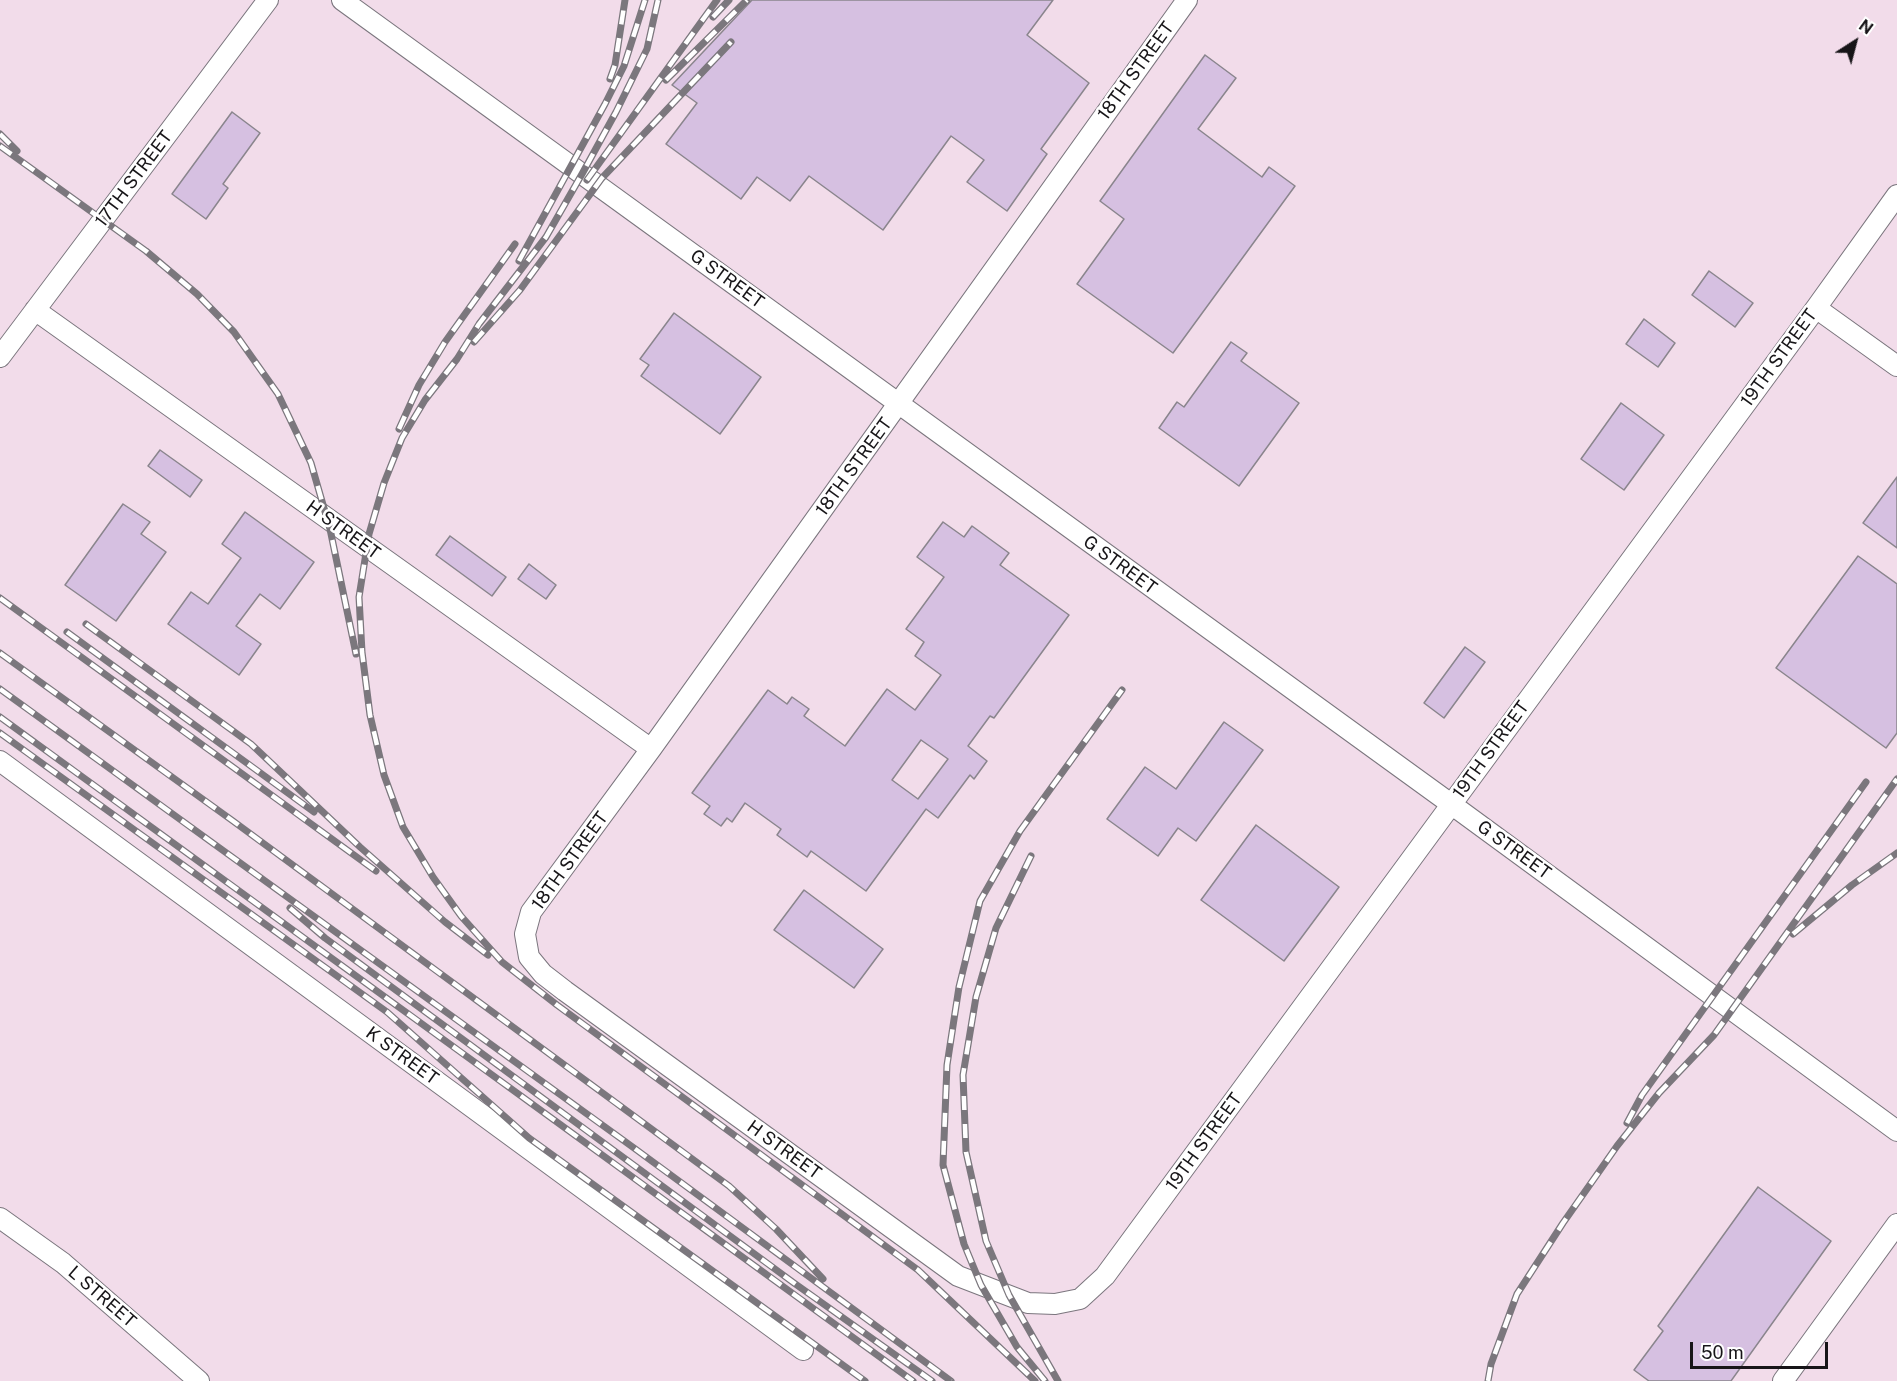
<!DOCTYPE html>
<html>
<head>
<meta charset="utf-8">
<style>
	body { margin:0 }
	#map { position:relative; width:1897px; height:1381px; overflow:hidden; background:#f1ebf4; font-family:"Public Sans",sans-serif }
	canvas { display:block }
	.north { position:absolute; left:1825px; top:12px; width:60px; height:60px; -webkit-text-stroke:4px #fff; paint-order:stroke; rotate:36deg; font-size:16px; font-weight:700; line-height:24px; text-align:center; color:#171518 }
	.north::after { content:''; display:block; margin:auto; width:21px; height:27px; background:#171518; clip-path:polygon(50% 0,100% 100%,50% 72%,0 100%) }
	.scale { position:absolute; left:1690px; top:1342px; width:138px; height:27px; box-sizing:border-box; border:3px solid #171518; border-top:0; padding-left:8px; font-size:18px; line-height:21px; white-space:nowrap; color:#171518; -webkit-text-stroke:4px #fff; paint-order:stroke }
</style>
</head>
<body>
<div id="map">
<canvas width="1897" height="1381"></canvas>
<div class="north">N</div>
<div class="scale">50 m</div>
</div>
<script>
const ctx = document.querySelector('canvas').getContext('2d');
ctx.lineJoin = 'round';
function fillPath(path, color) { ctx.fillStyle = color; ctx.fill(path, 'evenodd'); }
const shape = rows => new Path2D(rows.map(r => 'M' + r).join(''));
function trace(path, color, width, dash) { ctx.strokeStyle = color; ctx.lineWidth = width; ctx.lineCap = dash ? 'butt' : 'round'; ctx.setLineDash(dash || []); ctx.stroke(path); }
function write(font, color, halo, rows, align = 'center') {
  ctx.font = font + ' "Public Sans",sans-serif'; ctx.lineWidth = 5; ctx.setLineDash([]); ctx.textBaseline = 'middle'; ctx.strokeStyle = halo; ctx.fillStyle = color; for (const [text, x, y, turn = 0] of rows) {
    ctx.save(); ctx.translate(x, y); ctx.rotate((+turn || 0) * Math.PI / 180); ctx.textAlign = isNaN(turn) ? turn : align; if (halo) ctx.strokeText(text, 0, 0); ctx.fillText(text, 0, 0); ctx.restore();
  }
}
fillPath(shape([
	[0,0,1897,0,1897,1381,0,1381]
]), '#f2dcea');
const building = shape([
	[752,0,1053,0,1027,35,1089,83,1041,149,1047,154,1007,211,967,182,984,160,951,136,883,230,809,176,790,201,757,177,741,199,666,144,697,103,672,85,752,0],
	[1205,55,1236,78,1198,129,1262,177,1269,167,1295,186,1173,353,1077,284,1124,219,1100,201,1205,55],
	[232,112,260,133,223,184,228,188,206,219,172,194,232,112],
	[1709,271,1753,303,1735,327,1692,295,1709,271],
	[674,313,761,377,720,434,641,376,649,365,640,359,674,313],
	[1644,319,1675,343,1658,367,1626,344,1644,319],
	[1231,342,1247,353,1241,361,1299,403,1239,486,1159,428,1177,402,1184,407,1231,342],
	[1621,403,1664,435,1624,490,1581,459,1621,403],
	[160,450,202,480,190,497,148,466,160,450],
	[1897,477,1897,548,1863,523,1897,477],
	[123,504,150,522,141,534,166,552,116,621,65,585,123,504],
	[245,512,314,562,280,609,260,594,236,626,261,644,239,675,168,624,191,592,208,604,241,558,222,544,245,512],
	[943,522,964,537,972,526,1009,553,1000,565,1069,615,994,718,990,716,968,746,987,761,974,779,970,775,938,818,926,809,866,891,811,851,807,857,777,835,781,829,745,803,732,822,727,818,721,826,704,814,710,806,692,793,768,690,787,704,792,697,809,709,804,716,845,746,887,689,915,710,941,675,915,656,924,642,906,629,944,577,917,557,943,522],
	[921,740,948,759,918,799,892,780,921,740],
	[450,536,506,577,492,596,436,555,450,536],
	[1858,556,1897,584,1897,733,1886,748,1776,668,1858,556],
	[529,564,556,585,546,599,518,579,529,564],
	[1465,647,1485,662,1444,718,1424,703,1465,647],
	[1224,722,1263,750,1196,841,1178,828,1158,856,1107,819,1145,767,1176,789,1224,722],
	[1256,825,1339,887,1284,961,1201,900,1256,825],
	[804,890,883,949,854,988,774,930,804,890],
	[1758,1187,1831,1241,1731,1381,1649,1381,1634,1370,1663,1331,1658,1326,1758,1187]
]);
fillPath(building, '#d6c0e1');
trace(building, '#8a858d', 1.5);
const minor = shape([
	[342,0,1451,804,1897,1131],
	[1187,0,651,749,531,912,525,934,529,957,543,974,565,991,958,1276,1028,1303,1055,1304,1080,1299,1105,1276,1816,308,1897,195],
	[1816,308,1897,366],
	[35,310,651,749],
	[0,357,268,0],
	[0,761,803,1350],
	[0,1218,63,1263,199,1381],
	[1783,1381,1897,1224]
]);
trace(minor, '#7b767e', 22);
trace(minor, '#fff', 20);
const rail = shape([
	[658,0,647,49,616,112,582,174,546,237,479,324,457,359,425,400,402,438,384,483,369,534,359,597,362,652,370,715,384,775,403,827,433,877,461,916,502,962,557,1005,918,1270,1035,1381],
	[713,17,729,0],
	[610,79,615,65,625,0],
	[666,80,747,0],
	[0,134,17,151],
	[0,146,146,251,197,294,234,332,278,394,311,463,330,529,356,654],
	[587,180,717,0],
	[519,261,605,104,624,66,645,0],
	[474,342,520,290,602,178,731,42],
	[399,429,419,385,445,342,515,244],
	[0,598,376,871],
	[86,624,251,744,360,847,445,922,488,955],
	[67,632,314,812],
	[0,653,233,821,729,1186,776,1229,823,1279],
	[0,689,634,1148,951,1381],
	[0,717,913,1381],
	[0,733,387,1012,529,1138,865,1381],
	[1031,856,996,928,976,997,963,1075,966,1152,986,1241,1009,1295,1058,1381],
	[290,908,325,938,794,1283,932,1381],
	[1793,934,1852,885,1897,853],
	[1627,1123,1642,1095,1866,782],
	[1045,1381,1017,1347,981,1285,964,1244,943,1165,947,1065,959,987,980,901,1020,831,1122,690],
	[1488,1381,1491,1364,1517,1294,1563,1223,1617,1146,1659,1093,1714,1035,1897,779]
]);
trace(rail, '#7b777d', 7);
trace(rail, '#fff', 4.5, [14]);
write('18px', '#171518', '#fff', [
	["18TH STREET",1136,71,-54],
	["17TH STREET",134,179,-53],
	["G STREET",727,279,36],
	["19TH STREET",1779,358,-54],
	["18TH STREET",854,467,-54],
	["H STREET",343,530,36],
	["G STREET",1120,565,36],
	["19TH STREET",1491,750,-54],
	["G STREET",1514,850,36],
	["18TH STREET",570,861,-54],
	["K STREET",402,1056,36],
	["19TH STREET",1204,1142,-54],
	["H STREET",784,1150,36],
	["L STREET",102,1297,41]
]);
</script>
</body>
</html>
